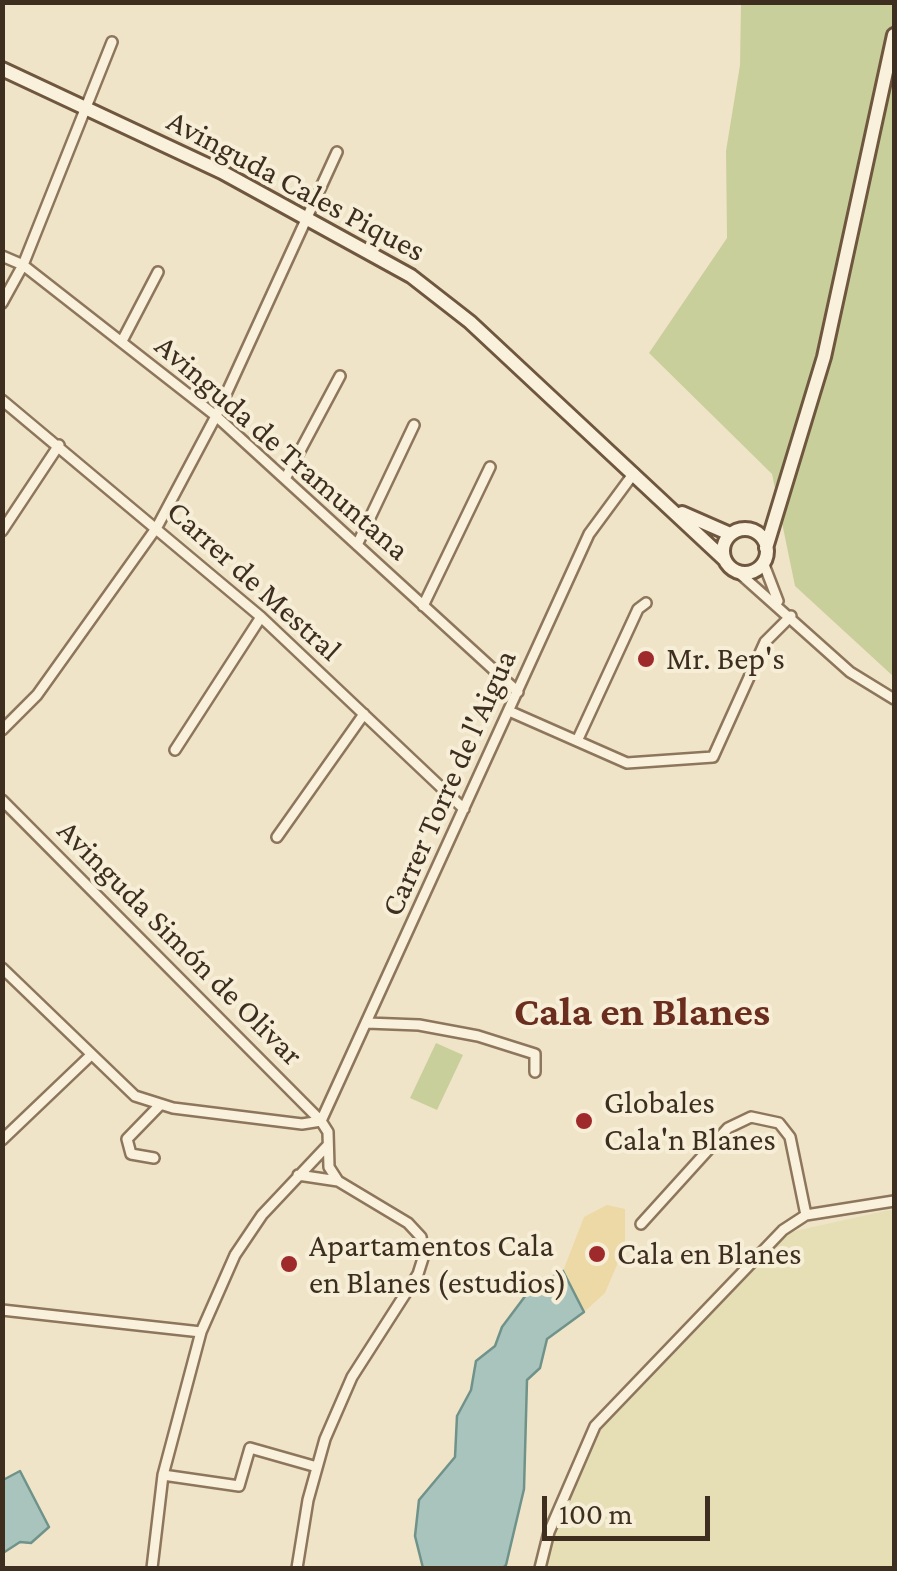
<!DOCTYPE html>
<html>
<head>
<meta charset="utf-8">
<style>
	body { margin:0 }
	#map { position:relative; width:897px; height:1571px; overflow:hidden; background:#f0e4c8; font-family:"Crimson Pro",serif }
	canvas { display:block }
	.frame { position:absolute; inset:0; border:5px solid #3d2e20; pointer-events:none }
	.scale { position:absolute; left:542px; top:1496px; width:168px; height:45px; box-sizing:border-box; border:5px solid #3d2e20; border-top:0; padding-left:12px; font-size:30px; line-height:35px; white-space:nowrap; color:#3d2e20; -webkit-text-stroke:8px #f7eed8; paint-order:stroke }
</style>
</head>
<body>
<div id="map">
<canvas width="897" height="1571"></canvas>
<div class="frame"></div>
<div class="scale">100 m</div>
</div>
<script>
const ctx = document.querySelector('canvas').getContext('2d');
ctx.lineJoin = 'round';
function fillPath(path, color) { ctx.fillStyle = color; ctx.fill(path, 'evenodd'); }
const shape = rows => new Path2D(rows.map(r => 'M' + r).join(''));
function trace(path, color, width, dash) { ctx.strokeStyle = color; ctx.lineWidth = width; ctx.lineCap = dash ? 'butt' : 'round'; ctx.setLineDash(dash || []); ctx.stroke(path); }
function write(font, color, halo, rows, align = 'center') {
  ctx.font = font + ' "Crimson Pro",serif'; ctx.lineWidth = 8; ctx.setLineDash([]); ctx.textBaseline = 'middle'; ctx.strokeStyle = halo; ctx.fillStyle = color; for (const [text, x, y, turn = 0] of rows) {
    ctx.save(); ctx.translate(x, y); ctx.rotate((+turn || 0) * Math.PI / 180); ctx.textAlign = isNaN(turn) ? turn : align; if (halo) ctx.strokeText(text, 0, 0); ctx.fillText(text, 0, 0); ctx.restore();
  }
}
fillPath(shape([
	[894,1209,894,1568,545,1568,555,1527,591,1440,786,1233]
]), '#e6deb5');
fillPath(shape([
	[741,3,894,3,894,677,795,586,772,474,649,353,727,238,726,151,740,65],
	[436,1043,463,1055,437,1110,410,1098]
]), '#c9cf9b');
fillPath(shape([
	[607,1205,625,1209,625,1246,605,1293,584,1312,563,1271,584,1217]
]), '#ecd9a5');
const water = shape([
	[563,1271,584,1312,547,1339,540,1368,527,1380,524,1489,506,1565,503,1568,423,1568,415,1536,419,1500,455,1457,457,1416,471,1390,476,1361,495,1346,502,1327,532,1287,563,1271],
	[20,1471,49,1527,31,1543,20,1542,3,1553,3,1480,20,1471]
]);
fillPath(water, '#a9c4bc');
trace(water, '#6f938a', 2.5);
const street = shape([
	[2,256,23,265,216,416,518,692],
	[2,303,23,265,112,42],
	[122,341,158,272],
	[2,400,261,617,464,809],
	[285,479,340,376],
	[2,531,59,445],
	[357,545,414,425],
	[763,562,778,601],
	[738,572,850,672,894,699],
	[423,606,490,467],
	[509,711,627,763,713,757,765,642,791,616],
	[2,730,37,695,157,527,216,416,337,152],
	[577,741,638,609,646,603],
	[175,750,261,617],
	[2,800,321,1121,328,1132,329,1167,338,1181,408,1223,421,1237,424,1255,418,1274,352,1377,325,1439,308,1500,297,1568],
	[277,837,364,714],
	[2,968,135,1096,173,1108,302,1124,321,1121],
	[367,1023,419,1025,478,1036,535,1054,535,1072],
	[321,1121,589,534,634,473],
	[2,1140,90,1056],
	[154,1158,131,1154,127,1139,160,1105],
	[298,1175,338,1181],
	[806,1215,894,1201],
	[641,1224,728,1128,751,1117,779,1123,790,1137,806,1215],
	[2,1310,201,1332],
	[163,1475,239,1486,250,1448,317,1467],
	[152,1568,163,1475,201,1332,235,1255,262,1215,327,1146],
	[540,1568,549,1532,595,1426,783,1230,806,1215]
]);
const secondary = shape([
	[2,69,222,172,411,276,470,322,724,559],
	[682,513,730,534],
	'723 551a22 22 0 1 1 44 0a22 22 0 1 1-44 0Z',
	[766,548,824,357,894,35]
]);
trace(street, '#8d765c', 14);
trace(secondary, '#6f573f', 18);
trace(street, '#faf1dc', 9);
trace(secondary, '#faf1dc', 12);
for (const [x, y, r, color] of [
	[646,659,10,"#9e2a2b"],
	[584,1121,10,"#9e2a2b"],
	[597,1254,10,"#9e2a2b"],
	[289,1264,10,"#9e2a2b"]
]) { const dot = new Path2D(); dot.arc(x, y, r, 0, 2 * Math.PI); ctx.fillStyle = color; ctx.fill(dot); trace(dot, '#f7eed8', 4); }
write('32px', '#3d2e20', '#f7eed8', [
	["Avinguda Cales Piques",296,186,28],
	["Avinguda de Tramuntana",282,448,41],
	["Carrer de Mestral",254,581,42],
	["Carrer Torre de l'Aigua",449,783,-66],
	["Avinguda Simón de Olivar",180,943,45]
]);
write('32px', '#3d2e20', '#f7eed8', [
	["Mr. Bep's",666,659],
	["Globales",604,1103],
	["Cala'n Blanes",604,1140],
	["Apartamentos Cala",309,1246],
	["en Blanes (estudios)",309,1283],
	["Cala en Blanes",617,1254]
], 'left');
write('bold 42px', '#6b2e1e', '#f7eed8', [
	["Cala en Blanes",642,1012]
]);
</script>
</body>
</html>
